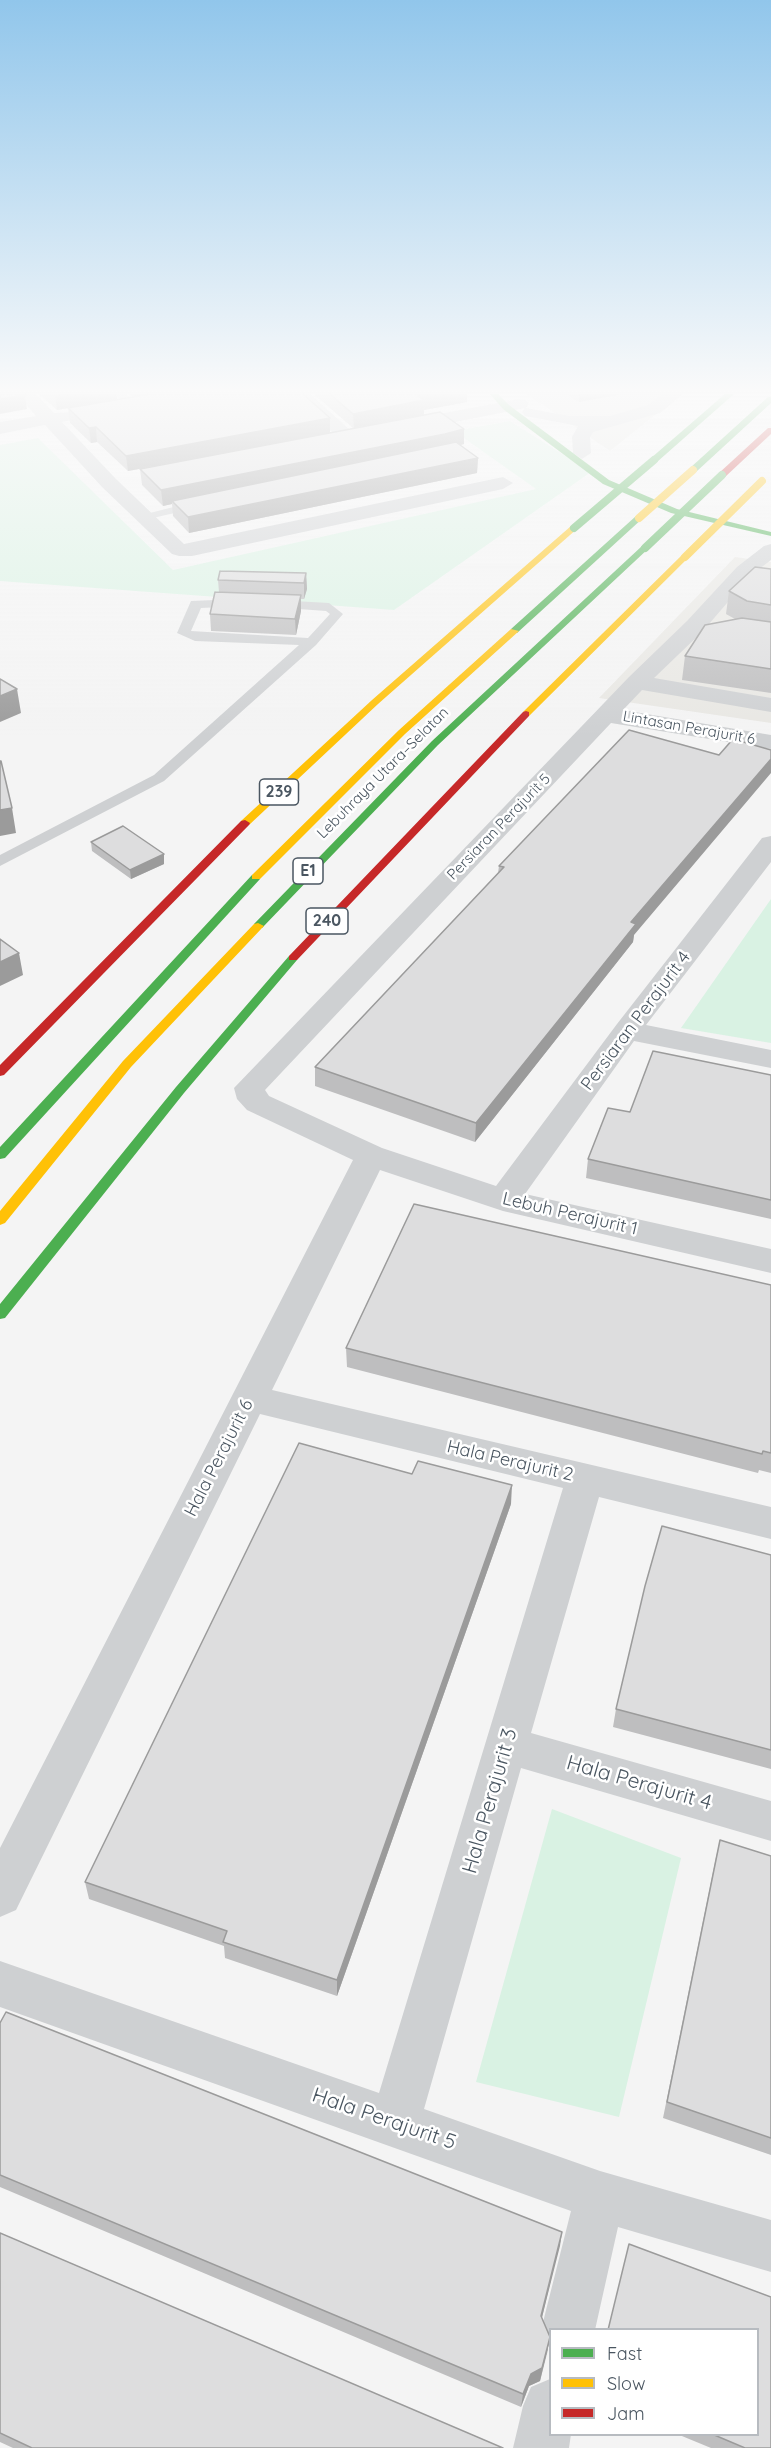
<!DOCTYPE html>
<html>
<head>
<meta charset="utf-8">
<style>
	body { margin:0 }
	#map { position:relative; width:771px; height:2448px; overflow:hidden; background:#f4f4f4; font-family:Quicksand,sans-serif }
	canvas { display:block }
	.legend { position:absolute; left:549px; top:2328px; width:210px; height:108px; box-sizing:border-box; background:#fff; border:2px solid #b7bbc0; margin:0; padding:8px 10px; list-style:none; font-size:18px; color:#4a5661 }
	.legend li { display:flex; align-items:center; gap:12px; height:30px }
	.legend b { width:30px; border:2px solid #b7bbc0 }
</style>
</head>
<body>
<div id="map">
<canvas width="771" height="2448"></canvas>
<ul class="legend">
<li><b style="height:8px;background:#4caf50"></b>Fast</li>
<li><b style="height:8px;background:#ffc107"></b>Slow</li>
<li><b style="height:8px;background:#c62828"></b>Jam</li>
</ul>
</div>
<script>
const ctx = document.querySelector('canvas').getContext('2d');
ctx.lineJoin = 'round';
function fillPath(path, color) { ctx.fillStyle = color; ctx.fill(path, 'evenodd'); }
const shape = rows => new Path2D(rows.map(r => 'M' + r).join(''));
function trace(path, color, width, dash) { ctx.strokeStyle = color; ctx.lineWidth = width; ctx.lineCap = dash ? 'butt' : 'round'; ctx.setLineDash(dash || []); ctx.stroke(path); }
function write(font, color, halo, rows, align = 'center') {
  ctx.font = font + ' Quicksand,sans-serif'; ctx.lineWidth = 5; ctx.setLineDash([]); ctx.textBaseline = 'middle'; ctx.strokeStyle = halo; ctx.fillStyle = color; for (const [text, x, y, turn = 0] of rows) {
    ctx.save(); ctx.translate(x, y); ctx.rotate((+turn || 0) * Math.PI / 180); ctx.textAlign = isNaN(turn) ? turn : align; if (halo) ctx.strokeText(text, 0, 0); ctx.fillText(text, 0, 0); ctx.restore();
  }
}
fillPath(shape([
	[527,394,681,394,610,451],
	[735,557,771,562,771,723,599,698]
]), '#e8e7e3');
fillPath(shape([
	[510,421,591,472,394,610,0,581,0,445,38,438,173,570,536,489,454,431],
	[771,899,771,1043,681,1028],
	[552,1809,681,1858,619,2117,476,2082]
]), '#d9f2e3');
fillPath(shape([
	[115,394,126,394,136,404,127,406,115,394],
	[197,501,203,505,201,507,144,520,138,516,197,501],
	[238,599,243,600,243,606,201,608,191,631,308,638,330,614,326,611,271,607,271,601,276,600,329,603,343,614,316,645,164,781,0,866,0,855,154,775,299,645,195,641,177,633,191,601,238,599]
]), '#ced0d2');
fillPath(shape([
	[17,394,36,394,54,413,72,412,75,416,72,420,62,422,116,479,184,544,503,477,513,483,503,489,192,556,179,556,172,554,102,487,45,425,0,434,0,422,36,416,17,394],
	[290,394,310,394,358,437,356,441,342,441,290,394],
	[662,394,683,394,660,413,593,432,590,437,591,453,582,459,573,453,572,437,578,426,525,416,522,412,525,408,406,432,397,426,406,420,520,399,526,400,529,404,526,408,569,416,610,416,648,405,662,394],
	[771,544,771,560,751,575,703,631,654,678,771,698,771,712,642,690,623,710,771,735,771,749,611,723,265,1090,269,1096,382,1148,496,1186,617,1024,762,838,771,836,771,862,646,1025,771,1050,771,1068,634,1041,525,1194,771,1249,771,1273,503,1211,380,1170,272,1390,771,1507,771,1539,599,1497,531,1733,771,1801,771,1841,521,1768,424,2109,600,2171,771,2220,771,2272,618,2227,595,2330,550,2330,550,2349,541,2330,571,2211,0,2007,0,1961,379,2093,563,1488,260,1414,16,1910,0,1917,0,1848,353,1160,247,1110,237,1099,234,1088,629,677,687,621,737,567,764,546,771,544],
	[550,2379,550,2434,571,2434,569,2448,513,2448,523,2406,531,2387,550,2379]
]), '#ced0d2');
fillPath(shape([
	[490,394,498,394,509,405,609,480,677,509,771,532,771,536,671,513,603,484,503,409,490,394],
	[725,394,734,394,657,462,651,462,651,458,725,394],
	[768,397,771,397,771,403,696,472,690,472,690,468,768,397],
	[636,516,643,518,517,633,511,633,511,629,636,516],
	[642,546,649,548,438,745,262,928,254,928,254,924,432,741,642,546],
	[256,874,260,875,260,879,5,1158,0,1159,0,1147,252,875,256,874],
	[293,955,297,956,297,960,184,1093,5,1318,0,1319,0,1304,176,1087,289,956,293,955]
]), '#4caf50');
fillPath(shape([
	[571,526,578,528,378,704,249,825,241,825,241,821,372,700,571,526],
	[682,555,689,557,529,716,523,716,523,712,682,555],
	[511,629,519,631,405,734,260,879,252,879,252,875,399,730,511,629],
	[258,923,264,926,262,928,131,1067,5,1223,0,1225,0,1211,123,1061,254,924,258,923]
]), '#ffc107');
fillPath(shape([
	[768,428,771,428,771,434,725,477,719,477,719,473,768,428],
	[526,711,529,712,529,716,297,960,289,960,289,956,523,712,526,711],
	[245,820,250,823,249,825,4,1075,0,1076,0,1065,241,821,245,820]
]), '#c62828');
trace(shape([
	[574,528,654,460],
	[645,548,722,475]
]), '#4caf50', 8);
trace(shape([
	[639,518,693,470],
	[685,557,762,481]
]), '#ffc107', 8);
fillPath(shape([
	[39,394,116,394,117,399,70,408,147,395,132,396,129,394,303,394,330,418,330,433,128,471,97,442,91,443,70,423,68,408,57,410],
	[314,394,467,394,467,402,424,410,424,415,464,429,464,444,460,445,478,458,477,473,189,533,173,516,172,504,163,506,142,485,140,469,354,429],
	[566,394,622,394,579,402],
	[771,569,771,693,682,680,685,656,735,619,726,614,729,591],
	[306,573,307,589,304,599,301,599,301,611,296,635,211,631,210,614,219,592,218,580],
	[629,730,634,935,633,942,475,1142,315,1086,315,1067,498,873,499,866],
	[91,842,164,864,131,879,92,851],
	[771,1075,771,1219,586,1178,588,1159,630,1112],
	[771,1285,771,1473,759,1470,758,1473,347,1367,346,1348],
	[511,1504,337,1996,225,1958,224,1946,89,1899,85,1882],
	[771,1555,771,1769,613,1727,616,1709],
	[720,1840,771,1856,771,2155,663,2118,716,1857],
	[0,2023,562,2232,542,2318,548,2350,540,2381,529,2386,521,2407,0,2187],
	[0,2233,503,2448,13,2448,0,2442],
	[677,2434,758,2434,771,2448,711,2448]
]), '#bebebf');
fillPath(shape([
	[63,394,116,394,117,399,57,410,55,395],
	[131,394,152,394,132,396],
	[430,394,467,394,467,402,424,410,424,415,354,429,353,414,418,396],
	[579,394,622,394,579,402],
	[25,395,27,409,0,414,0,399],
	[330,418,330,433,128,471,126,456],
	[96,427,97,442,91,443,89,428],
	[464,429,464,444,445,449,172,501,172,504,163,506,161,490],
	[478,458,477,473,189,533,188,517],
	[306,573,307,589,304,599,304,583],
	[301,595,301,611,296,635,295,619],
	[17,689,21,713,0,722,0,696],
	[771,759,771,773,634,935,633,942,475,1142,476,1123,631,922],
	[12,808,16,833,0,836,0,810],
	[164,854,164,864,131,879,130,870],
	[19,953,23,975,0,986,0,962],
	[512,1485,511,1504,337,1996,337,1980],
	[562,2232,560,2246,539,2329,541,2316],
	[550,2339,540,2381,529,2386,521,2407,523,2394,531,2374]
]), '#9b9b9b');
const building = shape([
	[0,394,25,394,25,395,0,399,0,394],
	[150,394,303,394,330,418,126,456,96,427,89,428,68,408,150,394],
	[330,394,430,394,418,396,424,400,353,414,330,394],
	[440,412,464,429,445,434,161,490,140,469,440,412],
	[456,442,478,458,188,517,172,501,456,442],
	[755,567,771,569,771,605,747,601,729,591,755,567],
	[220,571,306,573,304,583,218,580,220,571],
	[215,592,301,595,295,619,210,614,215,592],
	[742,618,771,622,771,669,685,656,705,625,742,618],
	[0,679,17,689,0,696,0,679],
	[629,730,719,755,733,739,771,750,771,759,631,922,636,924,476,1123,315,1067,504,867,499,866,629,730],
	[0,761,1,761,12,808,0,810,0,761],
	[123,826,164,854,130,870,91,842,123,826],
	[0,939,19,953,0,962,0,939],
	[653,1051,771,1075,771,1200,588,1159,608,1108,630,1112,653,1051],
	[414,1204,771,1285,771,1453,763,1451,762,1454,346,1348,414,1204],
	[299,1443,412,1474,418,1461,512,1485,337,1980,223,1942,227,1931,85,1882,299,1443],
	[662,1526,771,1555,771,1750,616,1709,645,1586,662,1526],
	[720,1840,771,1856,771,2138,667,2102,720,1840],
	[6,2012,562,2232,541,2316,550,2337,542,2368,531,2374,523,2394,0,2175,0,2023,6,2012],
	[0,2233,503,2448,32,2448,0,2433,0,2233],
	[629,2244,771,2297,771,2448,745,2448,712,2434,758,2434,758,2330,608,2330,629,2244]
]);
fillPath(building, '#ddddde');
trace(building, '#9b9b9b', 1.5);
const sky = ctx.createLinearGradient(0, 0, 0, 737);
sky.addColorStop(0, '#91c6eb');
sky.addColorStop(0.53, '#fafafa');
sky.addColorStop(1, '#fafafa00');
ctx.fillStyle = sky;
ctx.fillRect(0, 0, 771, 737);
write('15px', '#4a5661', '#fff', [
	["Lintasan Perajurit 6",689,728,10],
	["Lebuhraya Utara–Selatan",383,773,-45],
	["Persiaran Perajurit 5",499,827,-46]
]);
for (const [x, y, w] of [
	[279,792,39],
	[308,871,30],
	[327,921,42]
]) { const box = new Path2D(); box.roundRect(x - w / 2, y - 13, w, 26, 4.5); ctx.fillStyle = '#fff'; ctx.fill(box); trace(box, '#4a5661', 1.5); }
write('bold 16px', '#4a5661', null, [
	["239",279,792],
	["E1",308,871],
	["240",327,921]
]);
write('18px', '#4a5661', '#fff', [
	["Persiaran Perajurit 4",636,1021,-53],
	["Lebuh Perajurit 1",570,1214,13],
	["Hala Perajurit 6",219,1458,-63],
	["Hala Perajurit 2",510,1461,13]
]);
write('21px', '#4a5661', '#fff', [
	["Hala Perajurit 4",639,1783,16],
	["Hala Perajurit 3",490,1801,-74],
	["Hala Perajurit 5",384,2119,19]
]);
</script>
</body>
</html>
